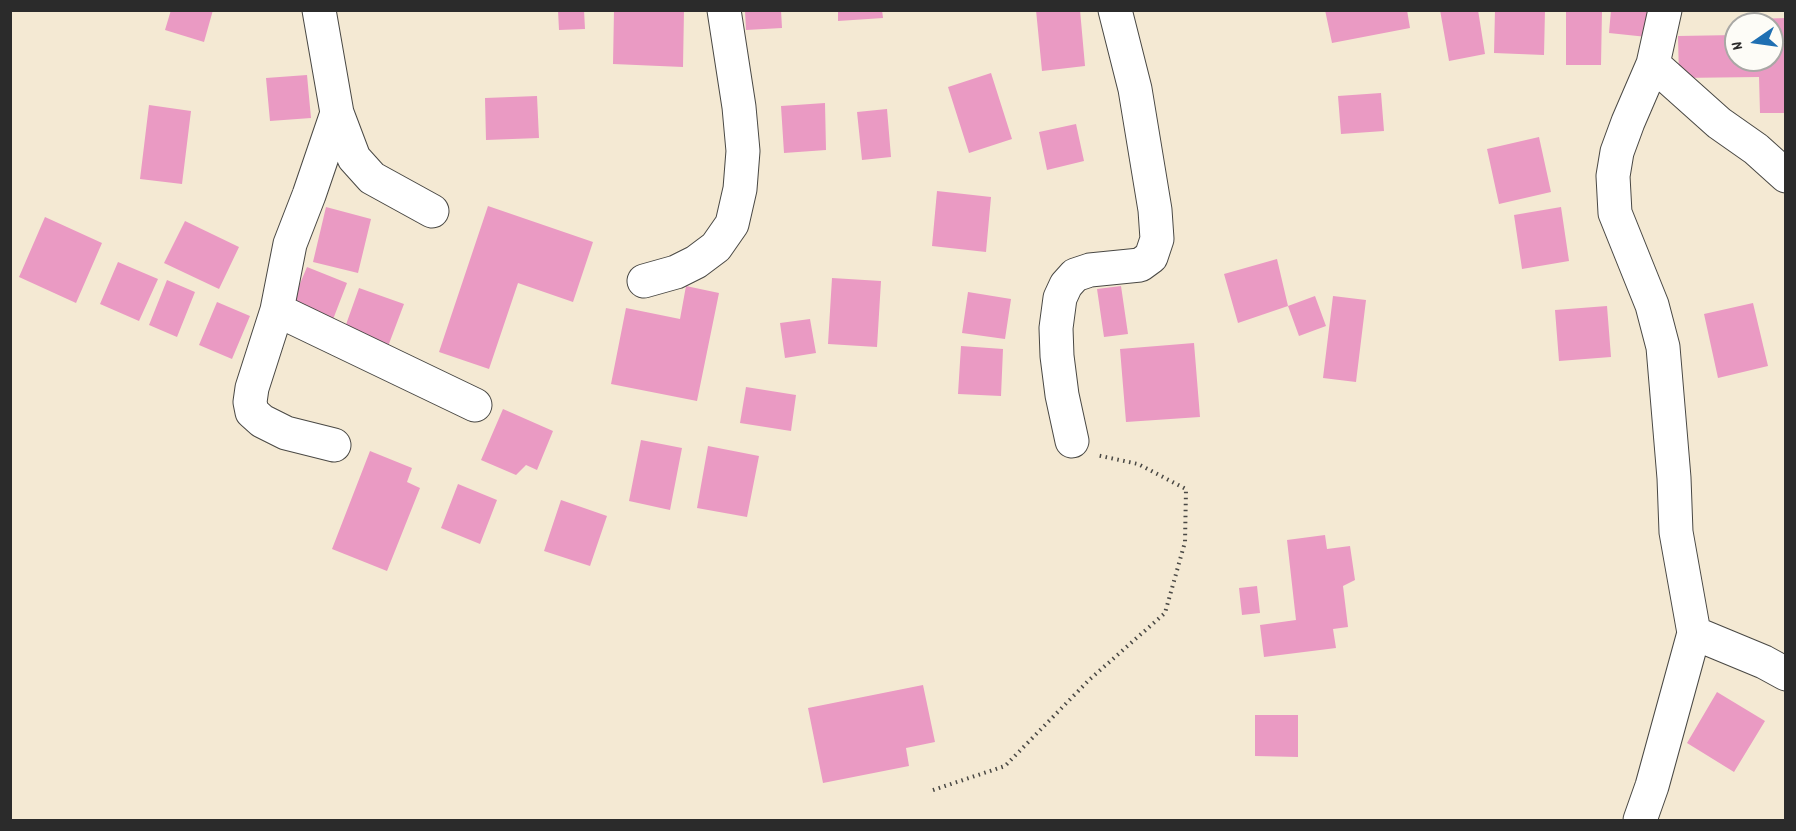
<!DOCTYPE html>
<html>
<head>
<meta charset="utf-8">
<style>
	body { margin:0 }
	#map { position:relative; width:1796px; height:831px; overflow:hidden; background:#f4e9d3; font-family:Dekko,sans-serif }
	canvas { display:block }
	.frame { position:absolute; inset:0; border:12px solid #2b2b2b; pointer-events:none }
	.north { position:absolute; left:1724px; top:12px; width:60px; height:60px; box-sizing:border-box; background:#fdfcf7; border:2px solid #a9a8a5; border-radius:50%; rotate:257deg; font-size:16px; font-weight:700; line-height:24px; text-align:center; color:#2b2b2b }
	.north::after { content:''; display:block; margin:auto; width:21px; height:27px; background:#1f6fb2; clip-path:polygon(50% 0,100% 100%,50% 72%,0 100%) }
</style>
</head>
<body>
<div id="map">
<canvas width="1796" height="831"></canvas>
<div class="frame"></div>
<div class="north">N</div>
</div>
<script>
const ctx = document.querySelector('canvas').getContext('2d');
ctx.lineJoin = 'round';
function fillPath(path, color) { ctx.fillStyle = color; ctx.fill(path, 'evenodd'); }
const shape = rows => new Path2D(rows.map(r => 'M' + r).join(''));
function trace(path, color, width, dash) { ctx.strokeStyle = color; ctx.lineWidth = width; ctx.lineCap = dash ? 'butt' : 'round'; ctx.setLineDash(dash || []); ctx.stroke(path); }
fillPath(shape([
	[171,10,213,10,204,42,165,30],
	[558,10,584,10,585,29,559,30],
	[614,10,684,10,683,67,613,64],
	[745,10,781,10,782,28,746,30],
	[838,10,882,10,883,18,838,21],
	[1036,10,1080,10,1085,66,1042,71],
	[1325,10,1407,10,1410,28,1332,43],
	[1440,10,1478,10,1485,54,1449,61],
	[1495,10,1545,10,1544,55,1494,53],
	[1566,10,1602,10,1601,65,1566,65],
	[1611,10,1649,10,1647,37,1609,33],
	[1786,18,1786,113,1760,113,1759,77,1679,78,1678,36,1736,35,1736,60,1772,60,1772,24,1756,24,1755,19],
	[991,73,1012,139,969,153,948,87],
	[307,75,311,118,270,121,266,78],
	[1381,93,1384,131,1341,134,1338,96],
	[537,96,539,138,486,140,485,98],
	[825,103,826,150,784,153,781,106],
	[149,105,191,111,182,184,140,179],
	[887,109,891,157,862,160,857,112],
	[1076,124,1084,161,1047,170,1039,132],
	[1539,137,1551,192,1499,204,1487,149],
	[937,191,991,197,986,252,932,246],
	[488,206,593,242,573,302,518,283,489,369,439,352],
	[326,207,371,219,358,273,313,262],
	[1561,207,1569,261,1522,269,1514,215],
	[45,217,102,243,76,303,19,277],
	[185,221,239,247,219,289,164,263],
	[1277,259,1288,306,1238,323,1224,274],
	[118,262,158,279,139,321,100,304],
	[307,267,347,283,332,322,291,305],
	[832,278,881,281,877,347,828,344],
	[167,280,195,292,177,337,149,325],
	[686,286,719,293,697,401,611,384,626,308,680,319],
	[1121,286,1128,334,1104,337,1097,289],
	[359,288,404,304,387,349,343,333],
	[968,292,1011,299,1005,339,962,333],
	[1315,296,1326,326,1299,336,1288,306],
	[1333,296,1366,300,1356,382,1323,378],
	[217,302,250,316,232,359,199,345],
	[1753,303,1768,366,1718,378,1704,314],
	[1607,306,1611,357,1559,361,1555,310],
	[810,319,816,353,785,358,780,323],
	[1194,343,1200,417,1126,422,1120,349],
	[961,346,1003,349,1001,396,958,394],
	[746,387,796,395,791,431,740,423],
	[503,409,553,431,537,470,526,465,516,475,481,460],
	[641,440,682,448,670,510,629,501],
	[708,446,759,456,747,517,697,508],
	[370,451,412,468,407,482,420,488,387,571,332,549],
	[458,484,497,500,480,544,441,528],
	[561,500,607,516,590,566,544,551],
	[1325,535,1327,549,1350,546,1355,580,1343,586,1348,627,1333,629,1336,648,1264,657,1260,625,1296,620,1287,540],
	[1257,586,1260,613,1242,615,1239,588],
	[923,685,935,742,906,748,909,766,823,783,808,708],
	[1717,692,1765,721,1734,772,1687,743],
	[1255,715,1298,715,1298,757,1255,756]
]), '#ea9ac3');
const minor = shape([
	[319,10,337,113,354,158,372,178,432,211],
	[1665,10,1653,64,1628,122,1617,152,1613,176,1615,213,1652,305,1663,347,1674,478,1676,532,1694,633,1764,662,1786,674],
	[1653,64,1719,123,1756,149,1786,176],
	[644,281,676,272,696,262,716,247,732,224,740,189,743,151,739,107,724,10],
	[277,310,475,405],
	[1072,441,1062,395,1057,356,1056,328,1060,298,1066,285,1075,275,1090,270,1140,265,1151,257,1157,239,1155,210,1135,89,1115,10],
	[334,445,286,433,262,421,252,412,250,402,252,388,277,310,290,244,309,195,337,113],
	[1640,820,1652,786,1694,633]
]);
trace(minor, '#494844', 35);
trace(shape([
	[933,790,1005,766,1089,680,1165,613,1185,542,1186,489,1138,464,1096,455]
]), '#494844', 4, [1.5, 4.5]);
trace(minor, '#fff', 33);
</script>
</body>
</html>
